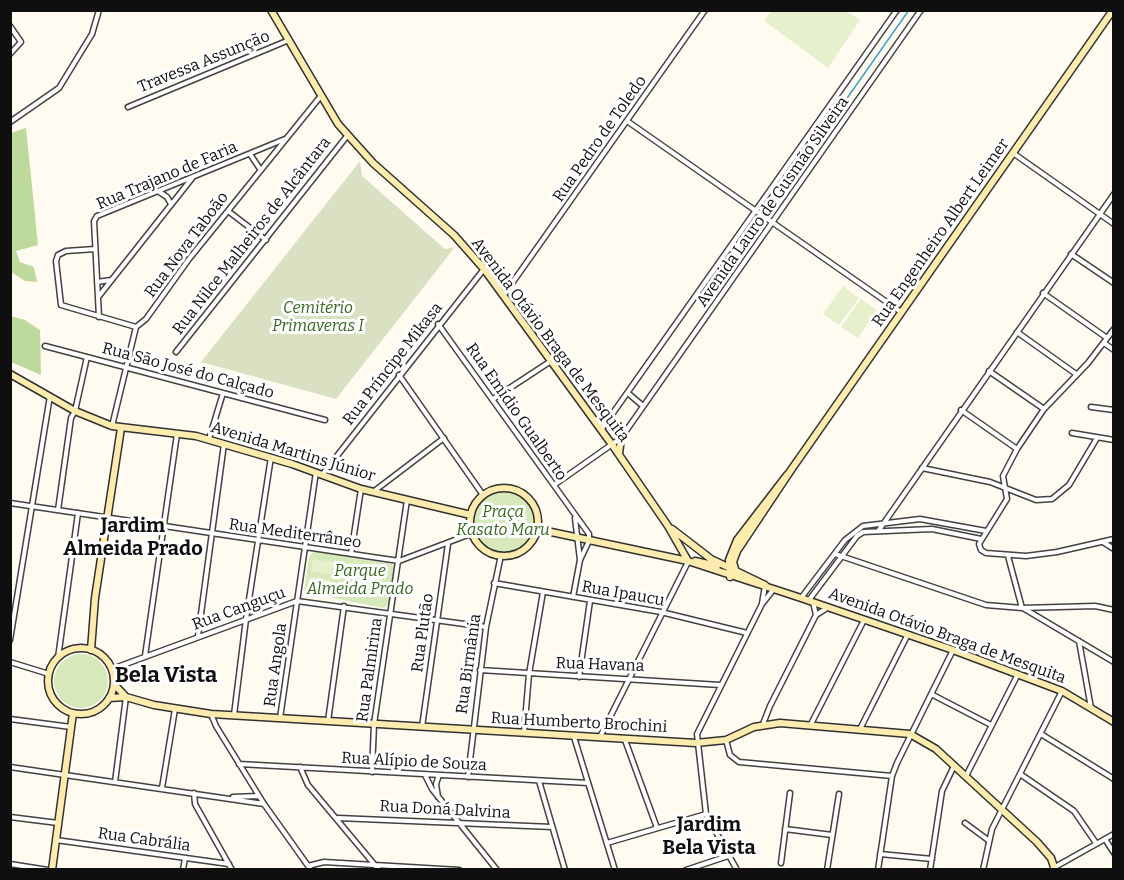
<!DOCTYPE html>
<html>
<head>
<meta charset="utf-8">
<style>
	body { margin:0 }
	#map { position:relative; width:1124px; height:880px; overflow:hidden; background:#fffbf1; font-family:Bitter,serif }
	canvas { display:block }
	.frame { position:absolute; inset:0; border:12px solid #0f0f0f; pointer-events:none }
</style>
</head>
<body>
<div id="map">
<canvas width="1124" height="880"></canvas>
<div class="frame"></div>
</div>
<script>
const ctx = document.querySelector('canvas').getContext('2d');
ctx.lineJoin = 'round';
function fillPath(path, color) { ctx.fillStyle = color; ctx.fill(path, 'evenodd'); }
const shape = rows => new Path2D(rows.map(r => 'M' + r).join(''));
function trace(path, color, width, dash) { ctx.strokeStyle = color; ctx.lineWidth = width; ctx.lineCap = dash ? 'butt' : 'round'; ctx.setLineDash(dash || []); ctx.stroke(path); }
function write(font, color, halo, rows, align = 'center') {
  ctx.font = font + ' Bitter,serif'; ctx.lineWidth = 6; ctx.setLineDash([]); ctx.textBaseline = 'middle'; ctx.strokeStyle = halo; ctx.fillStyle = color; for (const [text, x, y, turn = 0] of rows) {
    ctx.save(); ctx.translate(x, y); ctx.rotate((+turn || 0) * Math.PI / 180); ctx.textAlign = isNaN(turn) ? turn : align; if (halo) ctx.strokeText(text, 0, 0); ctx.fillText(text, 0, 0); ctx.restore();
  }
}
fillPath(shape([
	'470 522a34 34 0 1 1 68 0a34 34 0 1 1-68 0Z',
	[314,551,392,564,395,572,389,605,382,608,304,592,309,557],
	'54 681a27 27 0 1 1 54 0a27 27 0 1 1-54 0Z'
]), '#d7e9bb');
fillPath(shape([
	[26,128,38,245,16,251,20,262,34,267,37,282,25,281,11,272,11,133],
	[11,316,25,320,40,330,41,375,11,362]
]), '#bdd99b');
fillPath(shape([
	[360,161,362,176,445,249,455,247,336,399,201,362]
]), '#dae1c2');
fillPath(shape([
	[771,11,846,11,860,20,828,68,764,21],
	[843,286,859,298,839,325,823,314],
	[861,299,877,310,858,338,841,327],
	[313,559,333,562,332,574,311,572],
	[309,577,331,580,329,594,307,591]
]), '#e7f0cd');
trace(shape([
	[770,208,909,10],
	[719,283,758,227]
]), '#40a1ca', 1.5);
const street = shape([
	[10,26,21,42,10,54],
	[128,107,289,40],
	[627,121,901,312],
	[10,122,59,88,92,34,99,10],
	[1013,153,1114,224],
	[250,154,260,169],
	[158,191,167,197,171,204],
	[228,211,266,240],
	[95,249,66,251,58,255,56,261,61,305,136,327],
	[1071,254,1114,283],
	[97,282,111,280],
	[498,287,513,281],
	[1043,293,1107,338],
	[99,296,193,177],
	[503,296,705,10],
	[99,317,94,221,97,216,285,139],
	[438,324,589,534,589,541,580,560],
	[1114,329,1088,363,1044,409,1017,449,1003,476,1007,499,979,544,981,550,986,553,1026,556,1057,552,1114,539],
	[1017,332,1076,374],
	[1104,343,1114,350],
	[45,346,325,420],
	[176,352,347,136],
	[989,371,1044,409],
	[399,375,483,495],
	[629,394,643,406],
	[493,399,551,361],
	[1091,407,1114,410],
	[961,410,1017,449],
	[112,426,136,327,146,319,189,259,320,97],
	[601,430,897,10],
	[1072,433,1114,440],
	[209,439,223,393],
	[922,468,990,482,1036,500,1052,499,1069,485,1097,438],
	[322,475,484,269],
	[554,485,621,438,921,10],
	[373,492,444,438],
	[10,503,399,561,473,533],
	[58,510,71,418,75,411,87,357],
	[879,530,1114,194],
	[1103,542,1114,549],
	[351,554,361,489],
	[835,554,986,605,1022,608,1095,606,1114,610],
	[1008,556,1022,608],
	[494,583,661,612,747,633],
	[573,597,580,560,575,518],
	[801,598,845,540,863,526,920,519,986,531],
	[809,600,857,536,863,532,932,529,981,539],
	[813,602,816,615],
	[762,603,765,586],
	[1023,608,1114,662],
	[198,636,224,444],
	[10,640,50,396],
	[1079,641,1091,708],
	[145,656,177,434],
	[58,658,78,513],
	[10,662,49,674],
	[112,669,297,601,486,627],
	[480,670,720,685],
	[579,677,590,601],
	[931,694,991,725],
	[211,714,216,726,264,804,311,870],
	[234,715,246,619,271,457],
	[280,718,316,472],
	[10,719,71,727],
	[328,721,344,606],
	[763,724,770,706,816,615,827,608],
	[810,726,864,620],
	[422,727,448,544],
	[860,729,908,634],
	[524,733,529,674,543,592],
	[1041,734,1114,779],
	[574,737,615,870],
	[600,737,688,562],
	[625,740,657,828],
	[726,740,730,755,739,762,892,776],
	[239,764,588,783],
	[10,767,264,804],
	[300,767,308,785,379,870],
	[372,772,374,724,407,500],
	[1020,774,1074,811,1096,843],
	[425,775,432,789,497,870],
	[966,776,1018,674],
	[468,777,486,627,501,555],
	[539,781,565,870],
	[115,782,126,697],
	[162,788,175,709],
	[194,793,195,804,232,870],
	[233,797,258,796],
	[438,797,436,784,439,775],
	[10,817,58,823],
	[338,818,552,827],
	[965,823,988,840],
	[785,829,832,835],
	[1105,839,1114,853],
	[56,840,229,864],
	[607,843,706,814],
	[880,854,932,859],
	[781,863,790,793],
	[10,864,48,870],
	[308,866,324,862,459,870],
	[1055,867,1114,834],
	[183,870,185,858],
	[686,870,728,856],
	[737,870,706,814,697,734,762,604,773,590],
	[827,870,839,794],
	[878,870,892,776,897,763,953,650],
	[930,870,942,791,954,766],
	[983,870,992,829,1062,691]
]);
const secondary = shape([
	[271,10,338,124,373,163,454,235,484,269,613,446,668,526,688,561],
	[10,374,75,411,112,426,196,436,292,464,361,489,471,515],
	[596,422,610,420],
	[619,454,621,438],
	'470 522a34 34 0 1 1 68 0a34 34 0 1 1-68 0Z',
	[537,529,688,561,801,598,953,650,1062,691,1114,722],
	[672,529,711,559,765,585],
	[695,561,717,566],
	[736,572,733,562,737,551,791,470,1113,10],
	[730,577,729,560,737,540,787,475],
	'48 681a33 33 0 1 1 66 0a33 33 0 1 1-66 0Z',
	[91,650,95,598,121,428],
	[114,684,126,697],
	[109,698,126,697,154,705,211,714,696,743,726,740,754,727,780,723,910,734,936,749,1037,842,1051,858,1055,870],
	[52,870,73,713]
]);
trace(street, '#424242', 7);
trace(secondary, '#313131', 9);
trace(street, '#fff', 4);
trace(secondary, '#fdecae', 6);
write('16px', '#0f0f0f', '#fff', [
	["Travessa Assunção",204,62,-22],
	["Rua Pedro de Toledo",600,139,-55],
	["Rua Trajano de Faria",167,176,-23],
	["Avenida Lauro de Gusmão Silveira",773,202,-55],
	["Rua Engenheiro Albert Leimer",941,233,-55],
	["Rua Nilce Malheiros de Alcântara",252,236,-52],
	["Rua Nova Taboão",187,245,-53],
	["Avenida Otávio Braga de Mesquita",550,340,53],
	["Rua Príncipe Mikasa",393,364,-52],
	["Rua São José do Calçado",188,371,15],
	["Rua Emídio Gualberto",516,412,55],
	["Avenida Martins Júnior",293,452,17],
	["Rua Mediterrâneo",295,534,8],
	["Rua Ipaucu",623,594,10],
	["Rua Canguçu",239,609,-20],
	["Rua Plutão",423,633,-82],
	["Avenida Otávio Braga de Mesquita",947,636,20],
	["Rua Birmânia",469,664,-82],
	["Rua Angola",276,665,-82],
	["Rua Havana",600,665,2],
	["Rua Palmirina",370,670,-82],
	["Rua Humberto Brochini",579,723,3],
	["Rua Alípio de Souza",414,762,3],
	["Rua Doná Dalvina",445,810,3],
	["Rua Cabrália",144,840,8]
]);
write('italic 16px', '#366620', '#fff', [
	["Cemitério",318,309],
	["Primaveras I",318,327],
	["Praça",503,513],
	["Kasato Maru",503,531],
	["Parque",360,572],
	["Almeida Prado",360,590]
]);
write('bold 20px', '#0f0f0f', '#fff', [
	["Jardim",133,526],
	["Almeida Prado",133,549],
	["Jardim",709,825],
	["Bela Vista",709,848]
]);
write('bold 22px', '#0f0f0f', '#fff', [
	["Bela Vista",166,676]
]);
</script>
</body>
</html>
